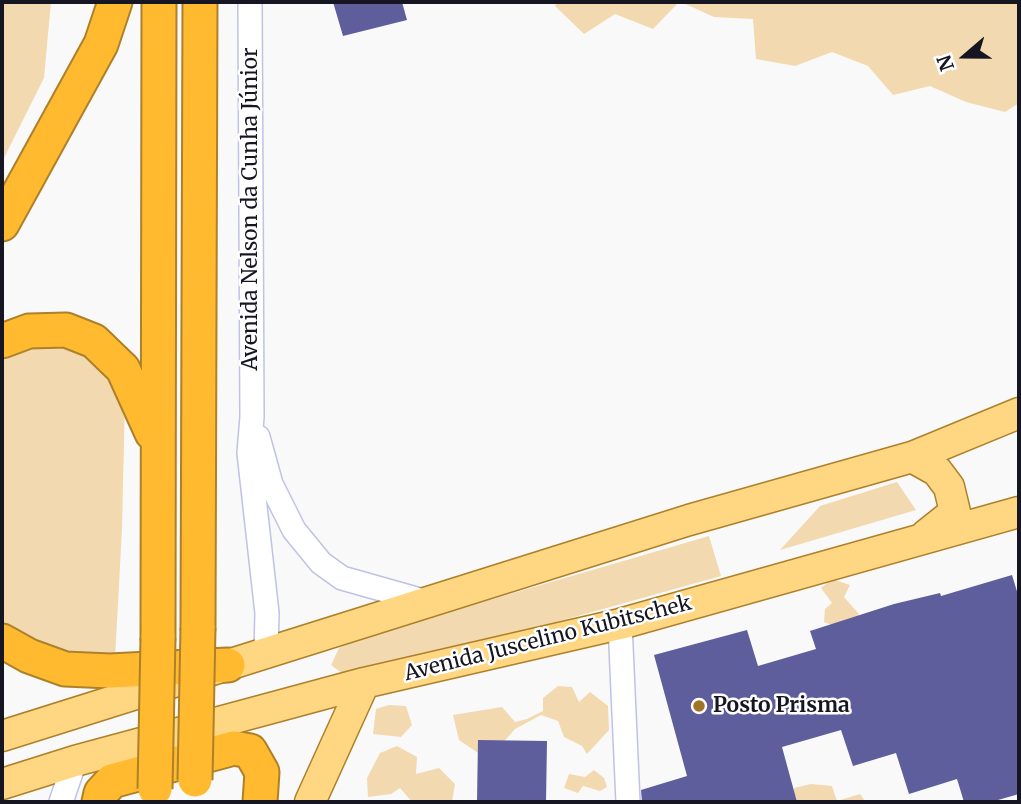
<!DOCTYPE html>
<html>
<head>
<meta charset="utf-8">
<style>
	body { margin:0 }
	#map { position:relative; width:1021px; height:804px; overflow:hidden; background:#f9f9f9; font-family:Merriweather,serif }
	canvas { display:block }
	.frame { position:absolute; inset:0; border:4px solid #151622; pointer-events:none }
	.north { position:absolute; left:930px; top:21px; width:70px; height:70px; -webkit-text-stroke:5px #fff; paint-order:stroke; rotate:250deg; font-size:19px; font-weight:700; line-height:28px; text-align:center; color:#151622 }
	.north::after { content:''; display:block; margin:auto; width:24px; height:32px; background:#151622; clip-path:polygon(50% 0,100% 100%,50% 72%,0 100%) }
</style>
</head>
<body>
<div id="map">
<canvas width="1021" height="804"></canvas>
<div class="frame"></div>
<div class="north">N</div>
</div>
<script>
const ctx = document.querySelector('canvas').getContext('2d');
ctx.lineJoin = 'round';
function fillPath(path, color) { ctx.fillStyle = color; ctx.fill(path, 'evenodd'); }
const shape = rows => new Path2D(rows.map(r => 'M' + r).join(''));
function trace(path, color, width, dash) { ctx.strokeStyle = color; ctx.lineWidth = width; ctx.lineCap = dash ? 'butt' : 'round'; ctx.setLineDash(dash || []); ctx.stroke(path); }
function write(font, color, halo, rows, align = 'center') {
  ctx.font = font + ' Merriweather,serif'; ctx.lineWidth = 5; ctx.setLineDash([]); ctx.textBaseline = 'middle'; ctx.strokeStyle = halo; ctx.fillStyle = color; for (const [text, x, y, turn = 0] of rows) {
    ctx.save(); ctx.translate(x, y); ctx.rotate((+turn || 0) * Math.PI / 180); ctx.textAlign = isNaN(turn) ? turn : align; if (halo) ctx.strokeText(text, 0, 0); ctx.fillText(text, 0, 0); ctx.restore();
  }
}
fillPath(shape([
	[2,2,51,2,44,78,2,162],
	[557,2,679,2,653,29,615,14,584,34,555,6],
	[681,2,1019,2,1019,103,1005,112,966,102,930,86,893,95,868,66,832,52,795,66,756,59,753,19,714,17],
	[42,343,86,351,125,397,122,529,115,659,67,658,2,622,2,361,15,351],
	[897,482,916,510,780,550,820,506],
	[709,536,721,576,374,673,347,677,331,665,339,648,359,638],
	[832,579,850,585,844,597,859,614,856,624,845,630,824,622,825,609,832,603,821,588],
	[558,686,572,687,579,702,590,692,608,706,609,730,587,754,582,746,564,737,558,721,541,715,515,729,500,746,478,753,459,740,453,715,502,707,515,722,527,719,543,711,543,698],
	[389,705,406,706,412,725,401,737,373,734,376,709],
	[397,746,417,757,416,774,439,768,455,784,452,802,412,802,400,788,391,794,368,797,367,778,380,753],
	[594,770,604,778,607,787,600,791,583,786,578,793,564,788,569,774,585,777],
	[811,784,832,786,837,801,860,794,866,802,792,802,794,788]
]), '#f3d9af');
fillPath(shape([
	[333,2,402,2,407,20,343,36],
	[1012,575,1019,598,1019,794,991,802,964,802,957,779,909,794,896,753,853,766,841,730,782,747,797,802,642,802,641,790,687,776,654,655,747,630,758,666,816,649,810,631,894,604,940,593,941,596],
	[478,740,547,741,546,802,477,802]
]), '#5d5e9b');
const minor = shape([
	[250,2,252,417,249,453,267,613,266,652],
	[258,437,271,484,294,530,321,563,342,578,427,602],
	[620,624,628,802],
	[61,802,75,761]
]);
const major = shape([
	[912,457,937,471,949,487,955,512,926,535],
	[2,736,689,520,912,457,1019,413],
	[2,784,75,761,364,683,620,624,1019,512],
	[310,802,364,683]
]);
const highway = shape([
	[2,224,101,44,115,2],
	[2,341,29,331,66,330,94,341,123,369,152,433],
	[198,628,200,2],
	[158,638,159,2],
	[2,641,29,656,65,669,110,671,228,665],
	[99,802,101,793,112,781,234,748,250,751,262,772,260,802]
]);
trace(minor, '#bfc2e6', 26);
trace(major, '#ad812a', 33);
trace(highway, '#ad812a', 37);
trace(minor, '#fff', 23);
trace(major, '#ffd682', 30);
trace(highway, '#ffba2f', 33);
const highwayBridge = shape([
	[195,780,198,628],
	[155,789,158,638]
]);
trace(highwayBridge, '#ad812a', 37, []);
trace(highwayBridge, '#ffba2f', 33);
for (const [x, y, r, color] of [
	[699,706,7,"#9f7424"]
]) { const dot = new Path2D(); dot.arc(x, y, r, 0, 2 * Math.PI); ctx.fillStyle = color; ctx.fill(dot); trace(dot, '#fff', 2.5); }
write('21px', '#151622', '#fff', [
	["Avenida Nelson da Cunha Júnior",251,209,-90],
	["Avenida Juscelino Kubitschek",548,639,-14]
]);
write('bold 21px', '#151622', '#fff', [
	["Posto Prisma",713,706]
], 'left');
</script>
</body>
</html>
